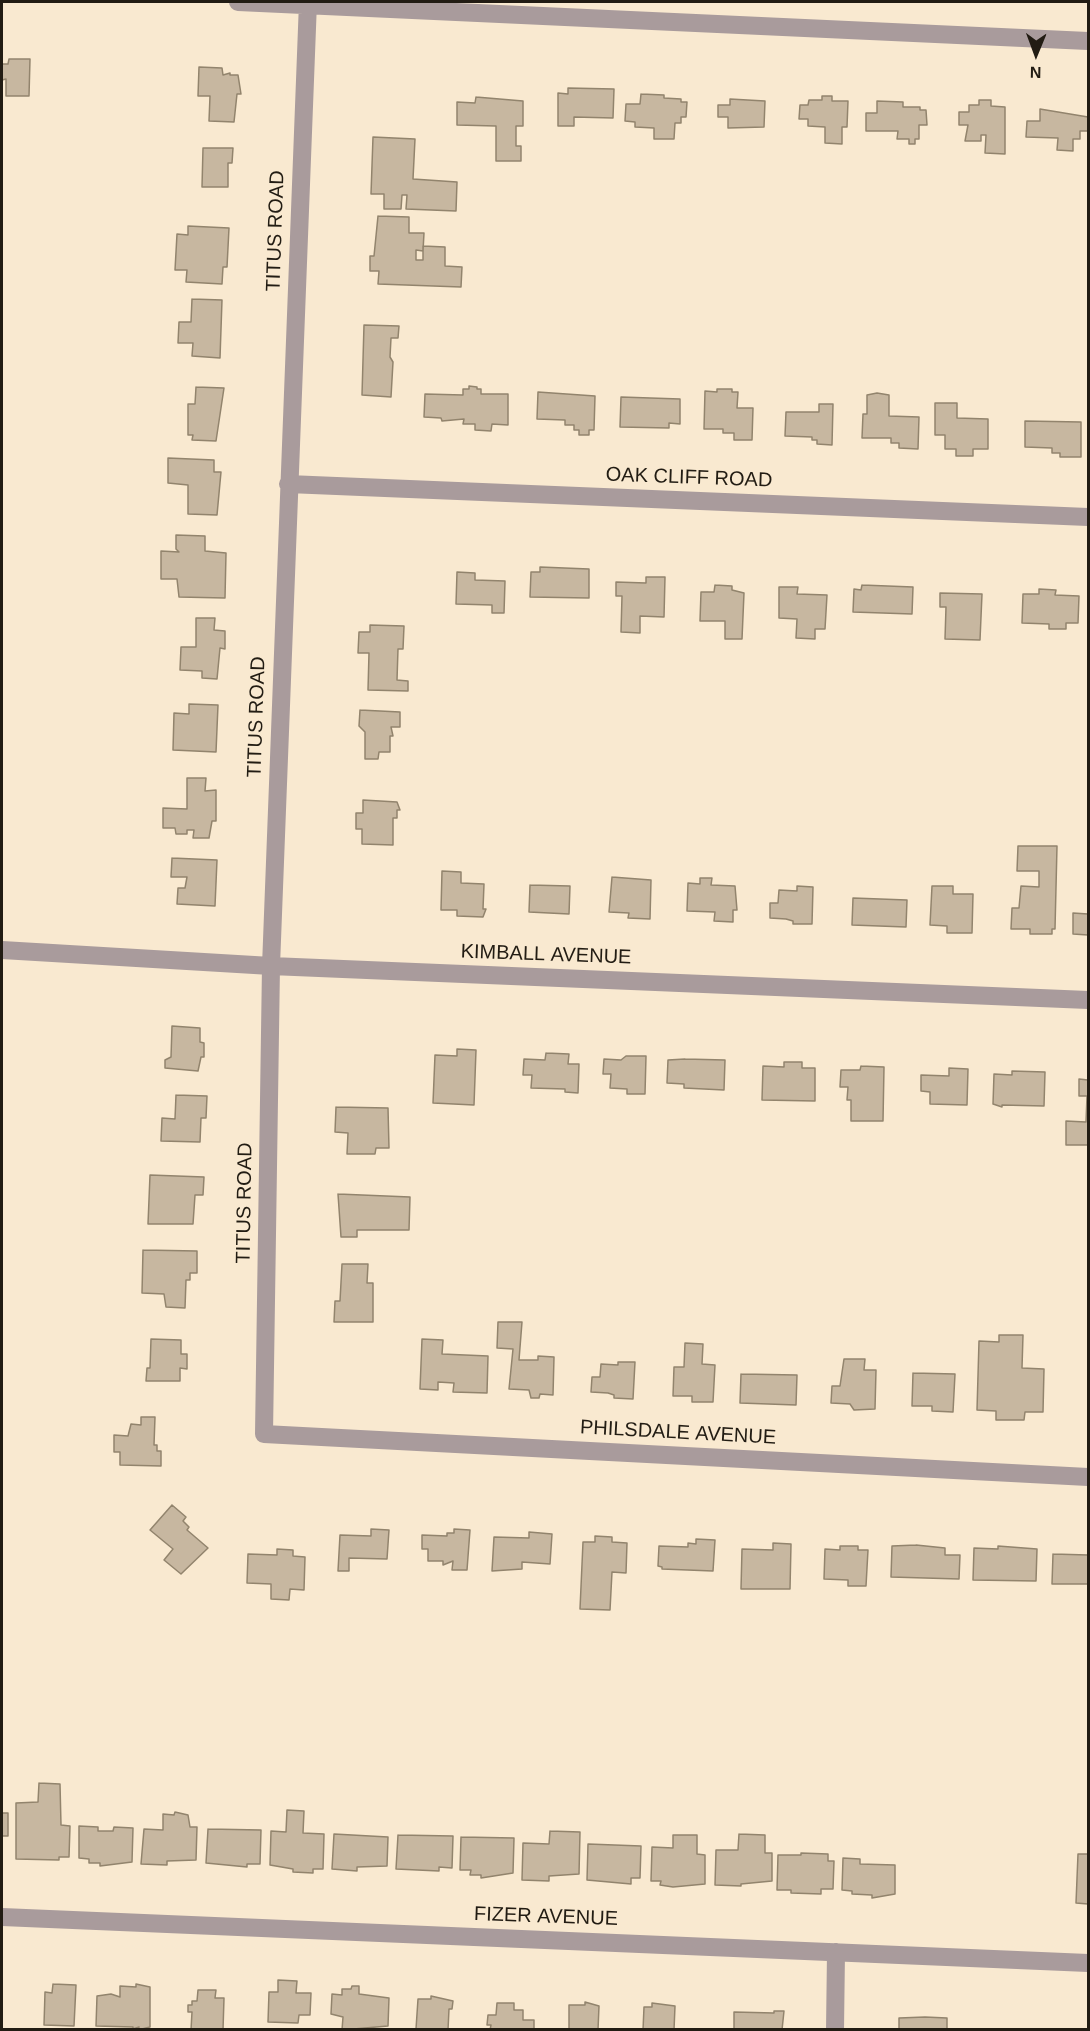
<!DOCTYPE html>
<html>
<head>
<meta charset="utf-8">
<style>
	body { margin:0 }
	#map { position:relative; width:1090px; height:2031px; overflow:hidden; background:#f9e9d0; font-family:Helvetica,sans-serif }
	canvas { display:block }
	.frame { position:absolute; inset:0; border:3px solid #221c13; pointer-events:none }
	.north { position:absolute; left:1006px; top:24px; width:60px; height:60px; -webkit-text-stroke:4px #f9e9d0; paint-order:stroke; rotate:181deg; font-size:16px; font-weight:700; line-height:24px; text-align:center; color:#221c13 }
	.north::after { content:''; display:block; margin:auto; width:21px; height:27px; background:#221c13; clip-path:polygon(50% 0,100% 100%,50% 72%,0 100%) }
</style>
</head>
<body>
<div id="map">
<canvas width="1090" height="2031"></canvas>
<div class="frame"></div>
<div class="north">N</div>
</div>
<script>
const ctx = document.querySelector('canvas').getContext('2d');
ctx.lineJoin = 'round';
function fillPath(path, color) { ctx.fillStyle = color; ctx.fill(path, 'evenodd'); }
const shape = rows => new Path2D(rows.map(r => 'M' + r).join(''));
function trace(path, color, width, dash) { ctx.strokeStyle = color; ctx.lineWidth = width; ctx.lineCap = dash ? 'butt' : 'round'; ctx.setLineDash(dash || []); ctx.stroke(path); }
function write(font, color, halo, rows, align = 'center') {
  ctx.font = font + ' Helvetica,sans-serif'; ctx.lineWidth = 4.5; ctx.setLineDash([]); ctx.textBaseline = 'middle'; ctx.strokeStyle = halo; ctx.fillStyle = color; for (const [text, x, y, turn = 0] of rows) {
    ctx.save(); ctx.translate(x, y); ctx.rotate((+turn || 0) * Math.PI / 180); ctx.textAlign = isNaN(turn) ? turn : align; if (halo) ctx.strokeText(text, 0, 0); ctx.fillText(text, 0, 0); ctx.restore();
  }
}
const building = shape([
	[9,59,30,59,29,96,6,96,6,79,2,80,2,64,8,64,9,59],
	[199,67,222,68,223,75,230,73,230,75,238,75,241,94,237,94,234,122,209,121,210,96,198,96,199,67],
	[568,88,614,89,613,118,574,117,574,126,558,126,558,93,568,94,568,88],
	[641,94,664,95,664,98,681,99,681,102,687,102,686,117,681,117,681,123,675,123,674,139,654,139,654,128,635,127,635,122,625,121,626,104,640,104,641,94],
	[822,96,832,96,832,101,848,101,847,127,842,127,842,144,825,143,825,127,808,126,808,119,799,119,800,105,808,105,809,100,822,100,822,96],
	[476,97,523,101,523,126,516,126,516,146,521,146,521,161,496,161,496,126,457,125,457,102,475,103,476,97],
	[730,99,765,101,764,127,728,128,728,117,718,117,718,105,730,105,730,99],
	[979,100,991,100,991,106,1005,107,1005,154,985,153,986,135,981,135,981,141,965,141,968,125,959,125,959,112,969,112,969,105,979,105,979,100],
	[877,101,903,102,903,107,920,107,920,110,926,110,927,125,919,125,919,139,915,139,915,144,909,144,909,139,897,139,898,131,866,131,866,113,877,113,877,101],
	[1040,109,1088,117,1088,131,1080,131,1080,139,1073,139,1073,151,1057,150,1058,138,1026,137,1027,121,1040,121,1040,109],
	[373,137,415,139,413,179,457,182,456,211,406,209,407,195,402,195,401,209,384,209,384,194,371,194,373,137],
	[203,148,233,148,232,163,228,163,228,187,202,187,203,148],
	[378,216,409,217,409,233,424,233,423,251,416,250,416,260,423,260,423,246,445,247,445,266,462,267,461,287,378,284,379,271,370,271,370,256,374,256,378,216],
	[188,226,229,228,227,267,223,267,222,284,186,282,187,270,175,270,177,234,188,235,188,226],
	[192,299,222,300,220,358,192,356,193,343,178,343,179,322,191,322,192,299],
	[364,325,399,326,398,338,391,338,390,357,393,362,391,397,362,395,364,325],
	[469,386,477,387,477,389,481,389,481,394,508,394,508,425,492,424,491,431,475,430,475,424,463,424,464,419,442,421,441,418,424,417,425,394,463,395,463,389,469,389,469,386],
	[196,387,224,388,216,441,192,440,193,435,188,435,188,404,195,404,196,387],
	[717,389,732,389,732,392,738,392,737,408,753,408,752,440,734,440,734,433,723,433,723,429,704,429,705,391,717,392,717,389],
	[538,392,595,396,594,430,589,430,589,435,579,435,579,430,574,430,574,425,565,425,565,420,537,419,538,392],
	[877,393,889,395,889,416,919,417,918,449,899,448,899,443,891,443,891,438,862,438,863,414,867,414,867,395,877,393],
	[621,397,680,399,680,424,669,423,669,428,620,427,621,397],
	[935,403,957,403,957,418,988,419,988,449,973,449,973,456,956,456,956,449,945,449,945,435,935,435,935,403],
	[819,404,833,404,832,445,817,444,817,440,812,440,812,437,785,436,786,412,819,412,819,404],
	[1025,421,1081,422,1081,457,1060,457,1060,453,1052,453,1052,448,1025,447,1025,421],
	[168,458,214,460,214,472,221,472,217,515,188,514,188,485,168,483,168,458],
	[176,535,205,536,205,551,226,553,225,598,179,597,177,579,161,579,161,551,179,552,176,549,176,535],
	[540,567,589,569,589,598,530,597,531,572,540,572,540,567],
	[457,572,475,573,475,580,505,581,504,613,492,613,492,605,456,604,457,572],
	[646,577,665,577,664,617,640,616,640,633,621,632,622,596,616,596,616,582,646,583,646,577],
	[715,585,732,586,732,590,744,593,742,639,725,639,725,621,700,621,701,592,714,592,715,585],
	[862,585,913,587,912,614,853,612,854,589,861,590,862,585],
	[779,587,798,587,797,594,827,595,825,629,815,629,815,639,796,638,797,619,779,618,779,587],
	[1039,589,1056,590,1055,595,1079,596,1078,623,1066,623,1066,629,1049,629,1049,624,1022,623,1023,594,1039,594,1039,589],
	[940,593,982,594,980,640,945,639,946,607,940,607,940,593],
	[196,618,215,618,214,630,225,631,225,649,220,648,217,679,202,678,202,671,180,670,181,647,196,647,196,618],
	[370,625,404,626,403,649,398,649,397,680,408,681,408,691,368,690,369,653,358,653,359,632,370,632,370,625],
	[189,704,218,705,216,752,173,750,174,713,189,714,189,704],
	[360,710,400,712,400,727,391,727,393,736,390,736,390,752,379,752,378,759,365,759,365,732,359,726,360,710],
	[187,778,206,778,205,791,216,790,216,821,212,821,209,838,193,838,194,830,187,830,187,834,176,834,175,828,163,828,163,808,187,809,187,778],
	[363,800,397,802,400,810,397,810,397,818,393,818,393,845,362,844,362,829,356,829,356,813,363,813,363,800],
	[1018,846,1057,846,1055,929,1052,929,1052,934,1030,934,1030,929,1011,929,1012,908,1019,908,1021,886,1039,887,1039,871,1017,871,1018,846],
	[172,858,217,860,215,906,177,904,178,888,185,888,187,877,171,877,172,858],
	[442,871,461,872,461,883,484,884,483,909,486,909,483,917,457,916,457,910,441,910,442,871],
	[612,877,651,880,650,919,628,918,629,913,609,912,612,877],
	[700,878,712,878,711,885,735,886,737,910,733,910,733,922,714,921,715,912,687,911,688,883,700,884,700,878],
	[530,885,570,886,569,914,529,912,530,885],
	[797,886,813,887,812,924,793,924,793,921,786,919,770,918,770,903,778,903,779,890,797,891,797,886],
	[932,886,953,886,953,894,973,894,972,933,947,933,947,926,930,925,932,886],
	[853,898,907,900,906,927,852,925,853,898],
	[1073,913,1088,914,1088,935,1073,934,1073,913],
	[172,1026,200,1028,200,1042,204,1043,204,1057,201,1057,198,1071,165,1068,165,1060,171,1057,172,1026],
	[457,1049,476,1050,474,1105,433,1103,435,1055,457,1056,457,1049],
	[546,1053,569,1054,568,1064,579,1064,578,1093,565,1092,565,1089,531,1088,532,1075,523,1075,524,1059,545,1060,546,1053],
	[626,1056,646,1056,645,1094,627,1094,627,1089,610,1088,611,1074,603,1074,604,1059,621,1060,626,1056],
	[685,1059,725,1060,724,1090,684,1088,684,1084,667,1083,668,1060,685,1059],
	[784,1062,802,1062,802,1068,815,1068,815,1101,762,1100,763,1066,784,1067,784,1062],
	[861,1066,884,1067,883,1121,851,1121,851,1100,847,1100,848,1087,840,1087,841,1070,860,1070,861,1066],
	[949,1068,968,1069,967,1105,930,1104,930,1092,921,1091,921,1075,949,1076,949,1068],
	[1012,1071,1045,1072,1044,1106,1002,1105,1002,1107,993,1104,994,1074,1012,1075,1012,1071],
	[1079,1079,1088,1080,1088,1145,1066,1145,1066,1121,1086,1122,1087,1096,1079,1096,1079,1079],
	[176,1095,207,1096,206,1118,201,1118,200,1142,161,1141,162,1118,175,1119,176,1095],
	[336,1107,388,1108,389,1148,376,1148,375,1154,347,1154,348,1133,335,1132,336,1107],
	[150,1175,204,1177,203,1195,195,1195,193,1224,148,1224,150,1175],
	[338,1194,410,1197,409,1230,357,1230,357,1237,341,1237,338,1194],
	[143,1250,197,1251,197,1273,190,1273,190,1280,186,1280,185,1308,166,1307,164,1294,142,1293,143,1250],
	[342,1264,368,1264,367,1283,373,1283,373,1322,334,1322,335,1301,340,1301,342,1264],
	[498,1322,522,1322,519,1360,538,1360,538,1356,554,1357,553,1395,540,1394,539,1398,531,1398,529,1390,509,1389,513,1349,497,1348,498,1322],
	[999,1335,1023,1335,1022,1368,1044,1369,1043,1412,1025,1412,1024,1420,996,1420,996,1411,977,1410,979,1341,999,1342,999,1335],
	[151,1339,181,1340,181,1354,187,1354,187,1369,180,1368,180,1381,146,1381,147,1368,150,1368,151,1339],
	[422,1339,443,1340,442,1354,488,1356,487,1393,453,1392,454,1383,438,1382,438,1390,420,1389,422,1339],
	[685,1343,703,1344,702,1364,715,1365,713,1402,692,1402,692,1396,673,1396,674,1367,684,1367,685,1343],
	[844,1359,865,1359,864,1370,876,1370,875,1409,854,1410,850,1404,831,1403,832,1386,840,1386,844,1359],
	[618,1362,635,1362,633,1399,614,1398,614,1395,608,1393,591,1392,592,1377,600,1377,601,1364,618,1365,618,1362],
	[913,1373,955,1374,953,1412,932,1411,932,1406,912,1406,913,1373],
	[741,1374,797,1375,796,1405,740,1403,741,1374],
	[141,1417,155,1417,154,1445,157,1445,157,1451,161,1451,161,1466,120,1465,120,1452,114,1452,114,1435,128,1436,131,1424,141,1425,141,1417],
	[172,1505,186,1517,183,1521,189,1527,187,1530,208,1548,181,1574,164,1560,173,1549,150,1530,172,1505],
	[371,1529,389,1530,387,1559,349,1558,349,1571,338,1571,340,1535,371,1536,371,1529],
	[454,1529,470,1530,467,1570,452,1570,453,1561,443,1565,443,1561,428,1561,428,1549,422,1549,422,1535,447,1536,447,1533,454,1533,454,1529],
	[529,1532,552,1534,550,1564,522,1562,522,1569,492,1571,494,1537,529,1538,529,1532],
	[595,1536,612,1537,612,1542,627,1543,626,1573,612,1572,610,1610,580,1609,583,1542,595,1542,595,1536],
	[696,1539,715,1540,713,1571,662,1569,662,1567,658,1566,659,1546,688,1547,688,1543,696,1544,696,1539],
	[773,1543,791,1544,790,1589,741,1589,742,1549,773,1550,773,1543],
	[916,1545,945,1548,945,1555,960,1555,959,1579,891,1577,892,1546,916,1545],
	[840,1546,858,1546,858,1550,868,1550,866,1586,848,1586,848,1580,824,1579,825,1549,840,1550,840,1546],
	[998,1546,1037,1549,1036,1581,973,1580,974,1548,998,1549,998,1546],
	[277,1549,293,1550,293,1556,305,1557,304,1590,290,1589,289,1600,271,1599,271,1584,247,1583,248,1554,277,1555,277,1549],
	[1053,1554,1088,1555,1088,1584,1052,1584,1053,1554],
	[39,1783,60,1784,61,1825,70,1826,69,1857,59,1857,59,1860,16,1859,16,1803,38,1802,39,1783],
	[287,1810,304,1811,303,1833,324,1834,323,1869,313,1869,313,1873,293,1872,293,1869,270,1865,271,1831,286,1832,287,1810],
	[175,1812,188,1815,190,1827,197,1827,196,1860,167,1861,167,1865,141,1864,144,1829,163,1830,163,1814,174,1815,175,1812],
	[2,1813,8,1813,8,1836,2,1836,2,1813],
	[79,1826,98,1827,98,1831,113,1831,114,1827,133,1828,132,1862,100,1866,100,1863,89,1863,89,1859,79,1858,79,1826],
	[208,1829,261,1830,260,1864,247,1864,247,1867,206,1863,208,1829],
	[550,1831,580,1832,579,1874,549,1876,549,1881,522,1880,523,1843,549,1844,550,1831],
	[334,1834,388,1837,387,1866,357,1867,357,1871,332,1869,334,1834],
	[739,1834,765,1835,765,1853,772,1853,772,1881,741,1884,741,1886,715,1885,716,1850,738,1850,739,1834],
	[398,1835,453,1836,452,1868,439,1867,439,1871,396,1869,398,1835],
	[673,1835,697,1835,697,1854,705,1855,705,1884,673,1887,660,1885,661,1881,651,1881,652,1847,673,1848,673,1835],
	[461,1837,514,1838,513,1873,481,1878,481,1875,470,1875,471,1870,460,1870,461,1837],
	[588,1844,641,1846,640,1878,631,1878,631,1884,587,1880,588,1844],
	[801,1853,828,1854,828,1861,834,1861,833,1889,821,1889,821,1894,791,1893,791,1890,777,1890,778,1855,801,1855,801,1853],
	[1078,1854,1088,1854,1088,1904,1076,1903,1078,1854],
	[843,1858,860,1859,860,1864,895,1865,895,1894,872,1898,872,1895,852,1894,852,1891,842,1890,843,1858],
	[278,1980,297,1981,296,1993,311,1993,310,2015,299,2015,298,2023,268,2022,269,1992,278,1992,278,1980],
	[53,1984,76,1985,74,2026,44,2025,45,1992,52,1993,53,1984],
	[136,1984,150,1987,150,2027,138,2030,139,2027,133,2029,133,2027,96,2026,97,1996,111,1994,120,1997,120,1986,136,1987,136,1984],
	[352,1986,359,1986,359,1994,389,1998,388,2026,342,2030,343,2017,331,2014,332,1994,342,1995,342,1989,351,1989,352,1986],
	[198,1990,216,1990,215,1998,224,1998,223,2030,191,2030,192,2012,188,2012,188,2005,192,2005,192,2001,197,2001,198,1990],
	[431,1996,453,2001,452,2009,449,2009,448,2030,416,2029,418,1999,431,1999,431,1996],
	[585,2002,599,2006,598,2030,569,2030,569,2005,585,2005,585,2002],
	[497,2003,514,2003,514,2010,523,2010,523,2020,534,2020,534,2030,490,2030,491,2025,487,2025,488,2015,496,2015,497,2003],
	[652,2003,675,2006,674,2030,643,2030,644,2007,652,2007,652,2003],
	[774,2011,784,2011,782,2030,734,2030,734,2012,774,2013,774,2011],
	[925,2017,947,2018,947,2030,899,2030,899,2018,925,2017]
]);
fillPath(building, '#c7b7a0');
trace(building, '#92846d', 1.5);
trace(shape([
	[238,2,1088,41],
	[308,2,271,966,264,1434,1088,1477],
	[288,484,1088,517],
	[2,950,271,966,1088,1000],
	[2,1917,1088,1963],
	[835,2030,836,1952]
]), '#a99b9c', 18);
write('20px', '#221c13', '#f9e9d0', [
	["TITUS ROAD",276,231,-88],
	["OAK CLIFF ROAD",689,478,2],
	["TITUS ROAD",257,717,-88],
	["KIMBALL AVENUE",546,955,2],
	["TITUS ROAD",245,1203,-89],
	["PHILSDALE AVENUE",678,1433,3],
	["FIZER AVENUE",546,1917,2]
]);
</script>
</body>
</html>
